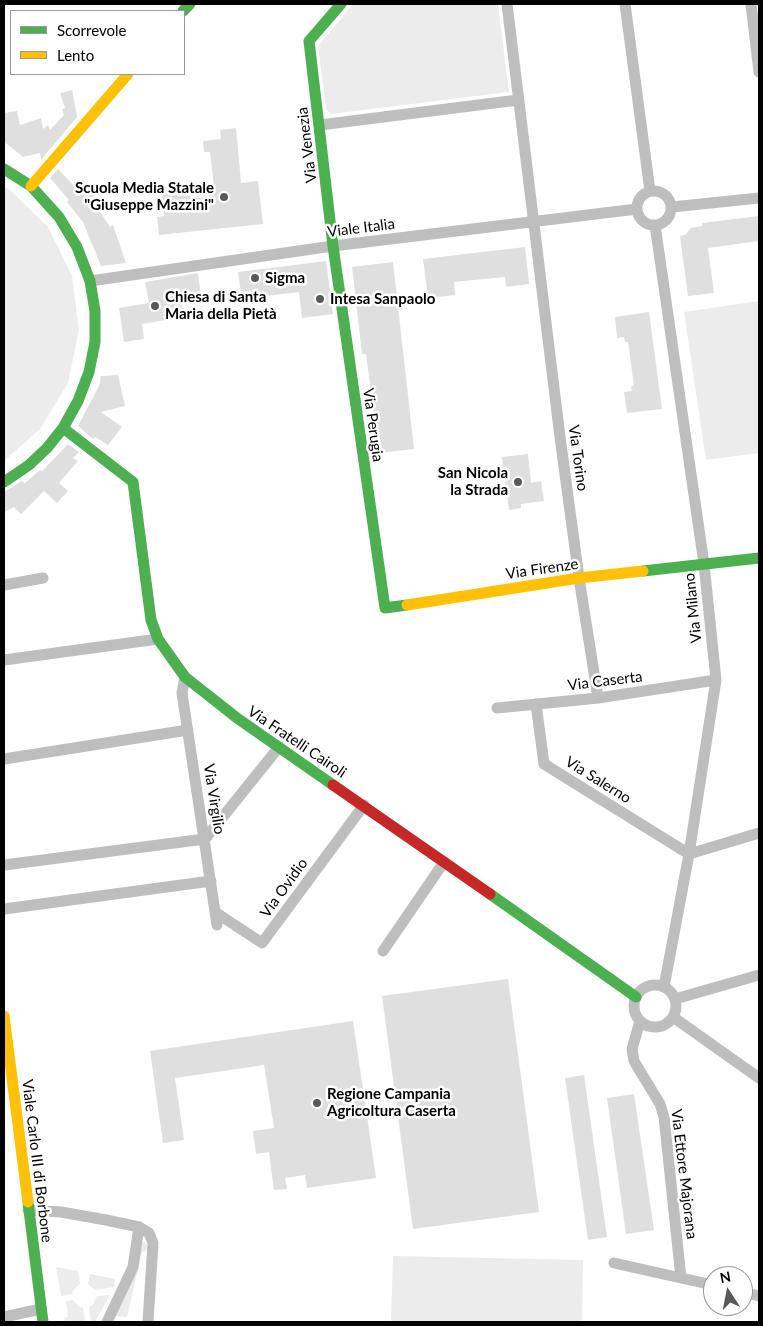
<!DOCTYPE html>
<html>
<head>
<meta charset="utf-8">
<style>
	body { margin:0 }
	#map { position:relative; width:763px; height:1326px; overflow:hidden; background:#fff; font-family:Lato,sans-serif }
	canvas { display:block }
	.frame { position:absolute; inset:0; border:5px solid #000; pointer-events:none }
	.legend { position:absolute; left:10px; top:10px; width:175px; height:65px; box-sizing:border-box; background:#fff; border:1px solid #999; margin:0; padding:6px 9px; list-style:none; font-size:15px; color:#000 }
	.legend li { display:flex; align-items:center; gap:10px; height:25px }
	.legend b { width:25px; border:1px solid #999 }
	.north { position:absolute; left:703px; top:1266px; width:50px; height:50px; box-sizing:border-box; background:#fff; border:1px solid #999; border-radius:50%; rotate:349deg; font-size:14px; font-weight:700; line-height:20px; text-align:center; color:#000 }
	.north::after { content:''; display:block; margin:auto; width:18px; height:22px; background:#595959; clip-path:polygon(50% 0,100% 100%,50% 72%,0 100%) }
</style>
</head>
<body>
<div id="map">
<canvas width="763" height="1326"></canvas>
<div class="frame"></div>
<ul class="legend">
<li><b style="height:6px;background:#4caf50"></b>Scorrevole</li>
<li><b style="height:6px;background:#ffc107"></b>Lento</li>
</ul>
<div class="north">N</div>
</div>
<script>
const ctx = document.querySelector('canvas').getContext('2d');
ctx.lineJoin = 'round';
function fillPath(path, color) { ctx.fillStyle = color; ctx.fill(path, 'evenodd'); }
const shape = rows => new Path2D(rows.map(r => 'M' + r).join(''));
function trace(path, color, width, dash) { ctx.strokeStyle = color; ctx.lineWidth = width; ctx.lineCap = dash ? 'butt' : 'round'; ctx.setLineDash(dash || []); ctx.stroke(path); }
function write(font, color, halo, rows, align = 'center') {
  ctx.font = font + ' Lato,sans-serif'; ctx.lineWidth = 5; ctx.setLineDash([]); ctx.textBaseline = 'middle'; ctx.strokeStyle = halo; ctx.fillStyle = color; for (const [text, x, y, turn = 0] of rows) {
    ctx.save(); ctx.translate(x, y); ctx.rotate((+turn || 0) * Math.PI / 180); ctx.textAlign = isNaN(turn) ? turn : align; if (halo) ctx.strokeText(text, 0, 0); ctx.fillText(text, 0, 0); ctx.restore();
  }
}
fillPath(shape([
	[353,4,498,4,509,92,331,114,326,109,318,46],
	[4,187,9,189,48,227,72,276,79,330,68,383,40,429,4,461],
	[759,301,759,453,706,460,684,312],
	[141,1242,145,1242,148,1247,146,1251,142,1252,127,1317,114,1316],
	[393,1256,583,1260,582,1322,391,1322],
	[56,1267,78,1271,80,1284,73,1290,72,1294,61,1296],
	[90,1274,115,1279,114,1287,95,1290,88,1284],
	[110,1295,95,1322,91,1322,89,1307,93,1305,97,1296],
	[73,1300,78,1306,83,1308,85,1322,65,1322,64,1318,68,1317,66,1301]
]), '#ececec');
fillPath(shape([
	[72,90,77,117,41,160,40,153,23,157,11,147,4,142,4,113,17,111,20,125,41,118,43,129,48,125,50,130,64,115,62,109,65,108,60,93],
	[236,128,241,183,258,181,263,224,159,235,157,217,164,216,162,193,179,191,179,196,190,194,191,199,209,197,208,187,214,187,210,152,204,152,203,141,221,139,220,130],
	[58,169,78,190,85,184,103,208,99,210,110,227,113,225,126,263,101,266,83,222,67,202,69,200,50,178],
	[759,216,759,241,708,248,714,293,688,296,680,236,685,235,691,228,702,226,702,223],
	[525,247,529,284,506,287,505,277,454,282,455,295,428,298,423,259],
	[326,261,333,314,302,318,299,292,242,299,238,272],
	[393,262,414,449,379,453,366,354,362,354,352,267],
	[198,273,201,296,181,299,184,317,142,324,144,339,124,342,119,308,149,303,145,282],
	[649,312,662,409,627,413,624,392,632,391,631,386,634,386,628,342,625,342,624,337,617,338,615,317],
	[118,375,125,406,101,412,122,427,108,445,95,437,93,439,78,426,99,386,101,376],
	[68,444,79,452,73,458,78,461,59,483,68,491,57,503,44,491,21,514,14,507,4,512,4,492,22,481,25,483,40,470,42,471],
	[528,454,531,483,541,481,544,501,521,504,521,508,509,510,502,457],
	[508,979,539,1212,413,1229,382,996],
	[353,1021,376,1178,307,1188,305,1175,285,1178,287,1189,274,1190,269,1152,256,1154,253,1131,274,1128,264,1065,175,1078,184,1140,163,1143,150,1051],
	[584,1075,607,1237,588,1240,565,1078],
	[634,1094,654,1230,626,1234,607,1098]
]), '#dfdfdf');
trace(shape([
	[507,4,560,437,579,578,598,698],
	[625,4,650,191],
	[751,4,759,72],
	[320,125,518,100],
	'637 208a17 17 0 1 1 34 0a17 17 0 1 1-34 0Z',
	[672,207,759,198],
	[655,225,704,564,716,680,689,854,664,987],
	[90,281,333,246,637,209],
	[4,585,43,578],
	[4,660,158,639],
	[185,677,182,693,217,925],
	[536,704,544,764,689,854,759,833],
	[497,708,598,698,716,680],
	[4,759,188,730],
	[4,865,205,839,279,747],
	[4,909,211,881],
	[215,912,262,943,364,805],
	[383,951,444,862],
	'634 1006a21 21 0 1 1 42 0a21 21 0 1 1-42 0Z',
	[675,999,759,975],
	[673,1017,759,1078],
	[640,1021,632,1049,634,1061,660,1104,664,1117,681,1278,713,1285],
	[28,1210,61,1212,106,1220,139,1227,149,1233,153,1243,148,1322],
	[614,1263,681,1278],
	[743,1292,759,1296],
	[4,1317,41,1309],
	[107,1322,133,1267,139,1227]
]), '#bebebe', 11);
trace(shape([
	[341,4,309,41,333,246,385,608,407,605],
	[183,11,190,4],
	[4,169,31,186,59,217,77,247,90,281,95,311,95,342,89,372,78,401,63,428,47,448,29,465,4,482],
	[63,428,133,482,151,620,158,639,185,677,237,718,333,785],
	[643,571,759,558],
	[490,894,636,997],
	[28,1202,43,1322]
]), '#4caf50', 11);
trace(shape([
	[31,186,128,74],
	[407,605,579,578,643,571],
	[4,1016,28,1202]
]), '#ffc107', 11);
trace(shape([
	[333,785,490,894]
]), '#c62828', 11);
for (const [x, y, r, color] of [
	[224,197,5,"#595959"],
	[255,278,5,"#595959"],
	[320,299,5,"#595959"],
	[155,306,5,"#595959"],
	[518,482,5,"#595959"],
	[317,1103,5,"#595959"]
]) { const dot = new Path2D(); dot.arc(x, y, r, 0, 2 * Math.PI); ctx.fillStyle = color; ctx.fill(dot); trace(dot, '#fff', 2); }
write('15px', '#000', '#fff', [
	["Via Venezia",307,145,-97],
	["Viale Italia",361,228,-7],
	["Via Perugia",373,425,82],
	["Via Torino",578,458,82],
	["Via Firenze",542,569,-8],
	["Via Milano",693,608,-96],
	["Via Caserta",605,681,-7],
	["Via Fratelli Cairoli",297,742,34],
	["Via Salerno",598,780,32],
	["Via Virgilio",214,799,81],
	["Via Ovidio",284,888,-54],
	["Viale Carlo III di Borbone",37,1161,83],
	["Via Ettore Majorana",684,1174,83]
]);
write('bold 15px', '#000', '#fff', [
	["Scuola Media Statale",214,188,"right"],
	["\"Giuseppe Mazzini\"",214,205,"right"],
	["Sigma",265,278],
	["Chiesa di Santa",165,297],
	["Maria della Pietà",165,314],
	["Intesa Sanpaolo",330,299],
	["San Nicola",508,473,"right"],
	["la Strada",508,490,"right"],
	["Regione Campania",327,1094],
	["Agricoltura Caserta",327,1111]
], 'left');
</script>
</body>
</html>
